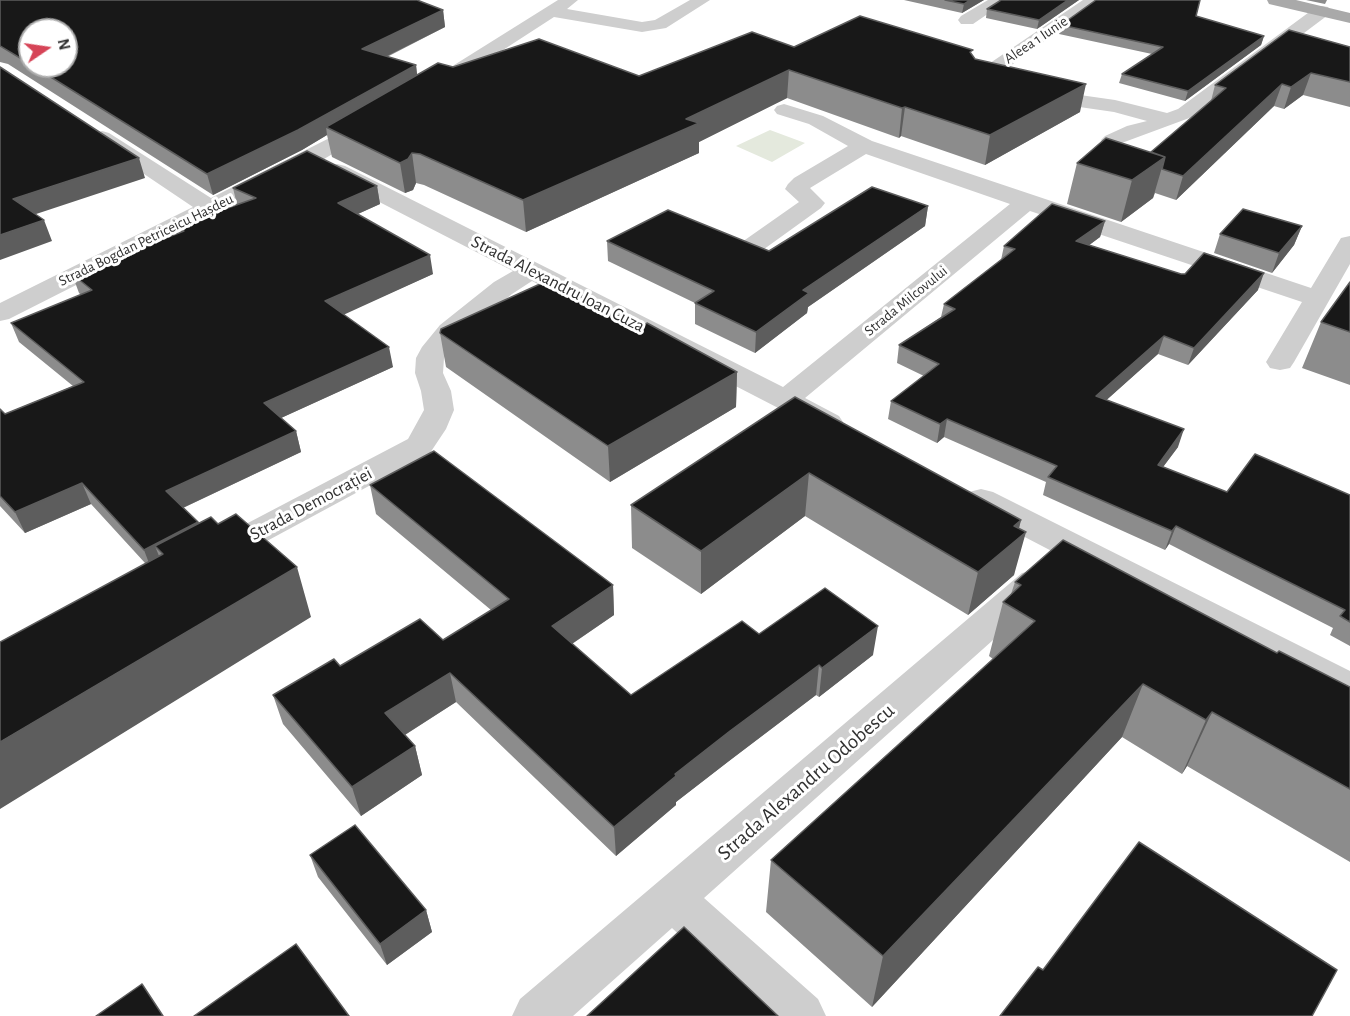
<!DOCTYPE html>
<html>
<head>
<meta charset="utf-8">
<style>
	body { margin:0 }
	#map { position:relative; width:1350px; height:1016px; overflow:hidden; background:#fff; font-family:"Alegreya Sans",sans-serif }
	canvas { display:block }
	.north { position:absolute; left:18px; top:18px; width:60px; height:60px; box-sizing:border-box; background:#fff; border:2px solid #adadad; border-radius:50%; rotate:77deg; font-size:16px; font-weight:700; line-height:24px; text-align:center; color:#313131 }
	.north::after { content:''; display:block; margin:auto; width:21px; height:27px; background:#d64457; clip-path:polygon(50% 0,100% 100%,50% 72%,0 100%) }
</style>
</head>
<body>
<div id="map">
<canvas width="1350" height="1016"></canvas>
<div class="north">N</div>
</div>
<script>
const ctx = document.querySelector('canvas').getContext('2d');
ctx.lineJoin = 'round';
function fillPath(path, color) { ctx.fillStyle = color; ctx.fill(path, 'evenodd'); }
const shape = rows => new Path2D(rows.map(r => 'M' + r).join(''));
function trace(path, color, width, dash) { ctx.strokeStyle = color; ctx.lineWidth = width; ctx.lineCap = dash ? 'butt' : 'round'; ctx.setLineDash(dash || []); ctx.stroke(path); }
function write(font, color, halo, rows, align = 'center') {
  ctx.font = font + ' "Alegreya Sans",sans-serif'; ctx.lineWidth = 6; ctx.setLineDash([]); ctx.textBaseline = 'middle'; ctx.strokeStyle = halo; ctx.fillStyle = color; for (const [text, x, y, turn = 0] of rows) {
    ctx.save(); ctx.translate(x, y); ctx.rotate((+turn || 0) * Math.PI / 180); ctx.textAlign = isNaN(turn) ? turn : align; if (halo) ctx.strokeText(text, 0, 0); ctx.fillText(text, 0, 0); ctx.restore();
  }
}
fillPath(shape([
	[770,130,805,143,772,162,736,146]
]), '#e4e9dd');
fillPath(shape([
	[558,0,578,0,567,9,642,22,655,20,690,0,710,0,666,28,642,32,554,17,449,85,442,87,435,85,432,81,435,77,558,0],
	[988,0,1008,0,973,24,961,24,958,20,961,16,988,0],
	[1083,0,1102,0,985,84,971,84,968,80,971,76,1083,0],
	[1322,6,1328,7,1331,11,1328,15,1192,117,1119,144,1112,146,1105,144,1101,140,1105,136,1127,126,1147,121,1114,112,1038,101,1031,99,1028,95,1031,91,1038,89,1115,100,1167,113,1178,109,1316,7,1322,6],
	[784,104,823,116,872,141,1311,288,1341,238,1350,236,1350,264,1294,362,1290,368,1280,370,1270,368,1266,362,1302,302,1030,211,805,398,839,416,843,422,839,428,828,431,817,428,532,281,512,294,460,337,448,350,444,358,443,373,451,391,454,410,446,429,430,453,228,562,216,566,204,562,199,554,204,546,408,439,424,410,421,391,415,373,416,358,422,347,440,325,494,282,513,271,329,176,326,171,329,166,337,164,345,166,783,387,1010,204,866,154,810,188,825,203,821,208,760,252,751,254,742,252,739,247,742,242,799,202,785,189,788,184,794,178,848,146,809,124,777,114,774,110,777,106,784,104],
	[369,118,376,120,379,124,376,128,319,162,9,319,0,321,0,303,193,207,95,141,91,137,95,133,102,131,109,133,211,198,369,118],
	[981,489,993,492,1350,671,1350,703,1336,699,969,508,965,500,969,492,981,489],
	[1035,570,1048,573,1053,582,1048,591,704,898,818,999,826,1016,765,1016,672,928,573,1016,512,1016,520,999,1022,573,1035,570]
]), '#cecece');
fillPath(shape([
	[1267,0,1296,0,1350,13,1350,23,1269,4,1267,0]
]), '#a9a9a9');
fillPath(shape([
	[0,0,443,10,445,27,387,57,416,65,417,75,453,67,639,76,794,47,972,55,975,59,1080,112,985,165,901,136,899,138,787,98,699,142,699,153,526,232,424,185,416,183,413,190,405,193,332,157,327,135,302,150,213,195,8,64,0,62],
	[30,30,66,66,30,66],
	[904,0,984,0,962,13],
	[1079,0,1037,29,986,18,987,9],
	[1306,0,1327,0,1325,4],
	[1196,16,1264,36,1261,45,1185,101,1119,83,1122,74,1152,54,1059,34,1061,25],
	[1350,47,1350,107,1303,95,1284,109,1274,106,1176,200,1155,193,1153,198,1121,222,1067,204,1077,163,1151,152,1211,101,1215,85],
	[377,186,380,204,358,214,433,274,343,314,393,367,281,418,296,431,301,452,183,508,198,524,311,617,145,563,91,504,25,533,0,506,0,409,5,414,73,386,19,342,11,323,81,295,79,293,72,274,179,233,177,226,237,205,233,188],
	[928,206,925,226,808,307,807,313,755,353,695,324,695,303,608,261,607,241,769,251],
	[1105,221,1100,237,1089,245,1181,274,1258,290,1188,365,1158,354,1106,400,1178,447,1163,467,1227,492,1350,495,1350,646,1330,635,1333,628,1169,544,1165,550,1043,495,1046,482,944,437,937,443,888,419,891,401,924,376,897,363,899,345,941,317,944,304,1001,260,1004,246],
	[1302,226,1294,245,1272,273,1214,253,1220,234],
	[1350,282,1350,385,1302,368,1321,322],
	[640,328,737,372,736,407,610,482,446,367,440,333],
	[795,397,1021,520,1019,528,1014,575,968,615,805,516,701,594,632,548,631,505],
	[370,485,613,585,614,615,572,644,631,695,759,634,873,655,819,697,816,695,729,761,676,802,676,805,616,856,456,702,405,735,415,746,422,775,361,816,283,724,273,695,340,666,443,640,491,610,376,514],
	[1015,582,1277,653,1350,687,1350,862,1187,766,1182,774,1122,737,872,1007,766,912,771,860,993,659,989,656,1003,602,1011,594],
	[310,855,426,910,432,932,387,965,318,877]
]), '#8c8c8c');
fillPath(shape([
	[970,0,984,0,962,13,964,4],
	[1068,0,1079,0,1037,29,1039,20],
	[443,10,445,27,365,67,362,49],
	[1264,36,1261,45,1185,101,1188,91],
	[416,65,418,83,326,127,327,135,302,150,213,195,207,174],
	[789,70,787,98,699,142,699,153,526,232,523,200,686,119],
	[1311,73,1303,95,1284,109,1291,87],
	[1086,84,1080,112,985,165,990,135],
	[1282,84,1274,106,1176,200,1183,176],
	[905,107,901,136,899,138,902,108],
	[412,153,416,183,413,190,405,193,400,163],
	[1165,157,1153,198,1121,222,1132,180],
	[139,158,145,178,21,219,13,199],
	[377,186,380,204,342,221,338,203],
	[928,206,925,226,808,307,807,313,755,353,756,332,803,290],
	[44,220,52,241,0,260,0,235],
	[1105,221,1100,237,1072,258,1076,241],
	[1302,226,1294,245,1272,273,1279,253],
	[430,255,433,274,330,321,325,301],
	[1264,273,1258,290,1188,365,1194,348],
	[1164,336,1158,354,1091,414,1096,396],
	[389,347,393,367,270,423,264,403],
	[737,372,736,407,610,482,608,446],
	[947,419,944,437,937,443,940,424],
	[1184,429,1178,447,1151,483,1158,465],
	[296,431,301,452,174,512,166,491],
	[809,473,805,516,701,594,701,551],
	[82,483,91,504,25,533,15,512],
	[1021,520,1016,540,1026,532,1014,575,968,615,978,572,1014,526],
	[198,522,205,543,155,546,163,566,152,571,144,550],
	[1176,526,1169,544,1165,550,1172,531],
	[297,567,311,617,0,809,0,742],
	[613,585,614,615,554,656,552,626],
	[878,626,873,655,819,697,822,668],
	[819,665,816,695,729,761,676,802,676,805,616,856,614,827,675,774,730,731],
	[450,673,456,702,392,743,385,713],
	[1143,684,1122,737,872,1007,883,956],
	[1212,712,1187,766,1182,774,1206,720],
	[415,746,422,775,361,816,352,787],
	[426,910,432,932,387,965,380,944]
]), '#5d5d5d');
const building = shape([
	[0,0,417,0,443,10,362,49,416,65,298,130,207,174,33,66,66,66,66,30,30,30,30,64,0,46,0,0],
	[945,0,970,0,964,4,945,0],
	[1001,0,1068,0,1039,20,987,9,1001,0],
	[1096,0,1200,0,1196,16,1264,36,1188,91,1122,74,1163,47,1061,25,1096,0],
	[860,16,973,50,970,52,975,59,1086,84,990,135,905,107,902,108,789,70,686,119,699,123,523,200,420,154,412,153,408,159,400,163,326,127,438,63,453,67,539,39,639,76,752,32,794,47,860,16],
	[1289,30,1350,47,1350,82,1311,73,1291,87,1282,84,1183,176,1162,169,1165,157,1151,152,1226,88,1215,85,1289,30],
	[0,67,139,158,13,199,44,220,0,235,0,67],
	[1106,138,1165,157,1132,180,1077,163,1106,138],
	[307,151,377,186,338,203,430,255,325,301,389,347,264,403,296,431,166,491,198,522,144,550,82,483,15,512,0,496,0,409,5,414,84,382,11,323,92,290,72,274,184,231,177,226,256,198,233,188,307,151],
	[872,187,928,206,803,290,809,293,756,332,695,303,714,291,607,241,668,210,769,251,872,187],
	[1052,204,1105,221,1076,241,1181,274,1185,274,1204,253,1264,273,1194,348,1164,336,1096,396,1184,429,1158,465,1227,492,1255,454,1350,495,1350,622,1340,616,1345,610,1176,526,1172,531,1048,477,1057,466,947,419,940,424,891,401,939,364,899,345,955,309,944,304,1015,249,1004,246,1052,204],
	[1243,209,1302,226,1279,253,1220,234,1243,209],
	[551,279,640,328,647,323,737,372,608,446,440,333,441,329,551,279],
	[1350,282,1350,332,1321,322,1350,282],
	[795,397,1021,520,1014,526,1026,532,978,572,809,473,701,551,631,505,795,397],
	[434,451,613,585,552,626,631,695,742,621,759,634,825,588,878,626,822,668,819,665,730,731,675,774,676,776,614,827,450,673,385,713,415,746,352,787,273,695,334,659,340,666,420,619,443,640,509,599,370,485,434,451],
	[236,514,297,567,0,742,0,642,163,554,155,546,211,517,218,524,236,514],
	[1063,540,1277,653,1279,651,1350,687,1350,789,1212,712,1206,720,1143,684,883,956,771,860,1035,621,1003,602,1021,585,1015,582,1063,540],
	[355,825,426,910,380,944,310,855,355,825],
	[1139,842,1337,970,1312,1016,1000,1016,1038,967,1043,970,1139,842],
	[684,927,778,1016,587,1016,684,927],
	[296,944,349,1016,194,1016,296,944],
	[142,984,163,1016,96,1016,142,984]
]);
fillPath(building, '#181818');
trace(building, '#5d5d5d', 1.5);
write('15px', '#313131', '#fff', [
	["Aleea 1 Iunie",1036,40,-34],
	["Strada Bogdan Petriceicu Hașdeu",146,240,-26],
	["Strada Milcovului",906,301,-39]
]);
write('18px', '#313131', '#fff', [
	["Strada Alexandru Ioan Cuza",558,284,27],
	["Strada Democrației",311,504,-28]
]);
write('21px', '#313131', '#fff', [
	["Strada Alexandru Odobescu",806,782,-41]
]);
</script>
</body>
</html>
